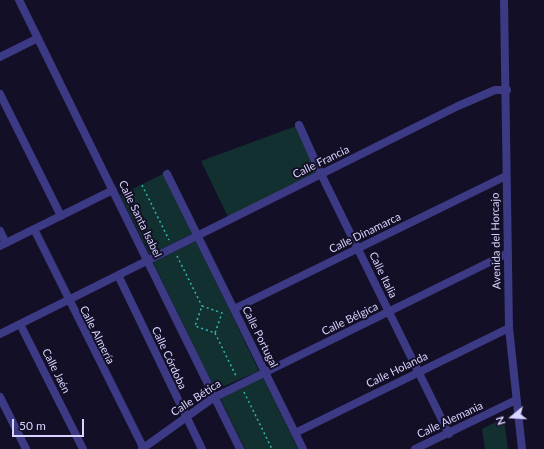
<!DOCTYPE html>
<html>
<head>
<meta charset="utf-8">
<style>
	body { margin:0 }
	#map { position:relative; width:544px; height:449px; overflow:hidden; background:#130f26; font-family:Lato,sans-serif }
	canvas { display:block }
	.north { position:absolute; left:492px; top:397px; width:40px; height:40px; -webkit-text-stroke:3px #130f26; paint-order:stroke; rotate:252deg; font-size:11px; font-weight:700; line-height:16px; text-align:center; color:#d9d4ff }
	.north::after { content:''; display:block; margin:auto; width:14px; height:18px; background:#d9d4ff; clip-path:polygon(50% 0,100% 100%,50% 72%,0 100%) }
	.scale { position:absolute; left:12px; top:419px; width:72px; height:18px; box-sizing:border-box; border:2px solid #d9d4ff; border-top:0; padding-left:5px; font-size:12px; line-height:14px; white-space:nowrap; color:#d9d4ff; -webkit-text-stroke:3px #130f26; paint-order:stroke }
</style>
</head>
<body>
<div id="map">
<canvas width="544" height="449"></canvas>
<div class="north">N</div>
<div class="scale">50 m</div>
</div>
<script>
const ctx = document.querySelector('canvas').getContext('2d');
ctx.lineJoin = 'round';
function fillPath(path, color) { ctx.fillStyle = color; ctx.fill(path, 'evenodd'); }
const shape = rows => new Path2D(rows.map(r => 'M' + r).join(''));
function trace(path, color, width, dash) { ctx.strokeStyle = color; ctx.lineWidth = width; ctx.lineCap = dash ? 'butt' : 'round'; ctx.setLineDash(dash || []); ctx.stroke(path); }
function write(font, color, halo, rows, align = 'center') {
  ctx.font = font + ' Lato,sans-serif'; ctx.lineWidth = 4; ctx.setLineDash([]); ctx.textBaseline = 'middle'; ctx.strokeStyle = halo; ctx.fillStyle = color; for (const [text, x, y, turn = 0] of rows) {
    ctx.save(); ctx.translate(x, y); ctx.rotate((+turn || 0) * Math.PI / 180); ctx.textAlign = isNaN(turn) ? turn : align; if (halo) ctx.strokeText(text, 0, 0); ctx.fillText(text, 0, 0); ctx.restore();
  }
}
fillPath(shape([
	[299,125,321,174,229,219,201,161],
	[163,174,193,233,150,255,120,195],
	[196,241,259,371,215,390,153,262],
	[263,377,298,449,245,449,220,398],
	[504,418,508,449,485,449,482,429]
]), '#12302f');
trace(shape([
	[142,185,169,240],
	[177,256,202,306],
	[202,306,222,313,215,333,195,326,202,306],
	[215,333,236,376],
	[244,392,272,449]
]), '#2fb8b0', 1.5, [2, 3]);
trace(shape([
	[19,0,240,449],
	[504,0,509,328,522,449],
	[0,57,38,38],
	[0,94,61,216],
	[299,125,321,174,449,434],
	[167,174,303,449],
	[34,229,144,449],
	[0,231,6,243],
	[0,246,113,190],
	[118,275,202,449],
	[234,309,506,176],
	[20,324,83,449],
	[0,334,458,106,495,90,507,90],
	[0,397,26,449],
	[295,433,509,328],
	[142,449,213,398,508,253],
	[415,449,516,400]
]), '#3d3a85', 8);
write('11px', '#d9d4ff', '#130f26', [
	["Calle Francia",321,162,-26],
	["Calle Santa Isabel",140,219,64],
	["Calle Dinamarca",365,233,-26],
	["Avenida del Horcajo",496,241,-91],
	["Calle Italia",383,275,64],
	["Calle Bélgica",350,319,-26],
	["Calle Almería",97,335,63],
	["Calle Portugal",260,337,64],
	["Calle Córdoba",169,358,65],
	["Calle Holanda",397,370,-26],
	["Calle Jaén",56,371,63],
	["Calle Bética",196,398,-33],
	["Calle Alemania",450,420,-25]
]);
</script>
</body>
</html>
